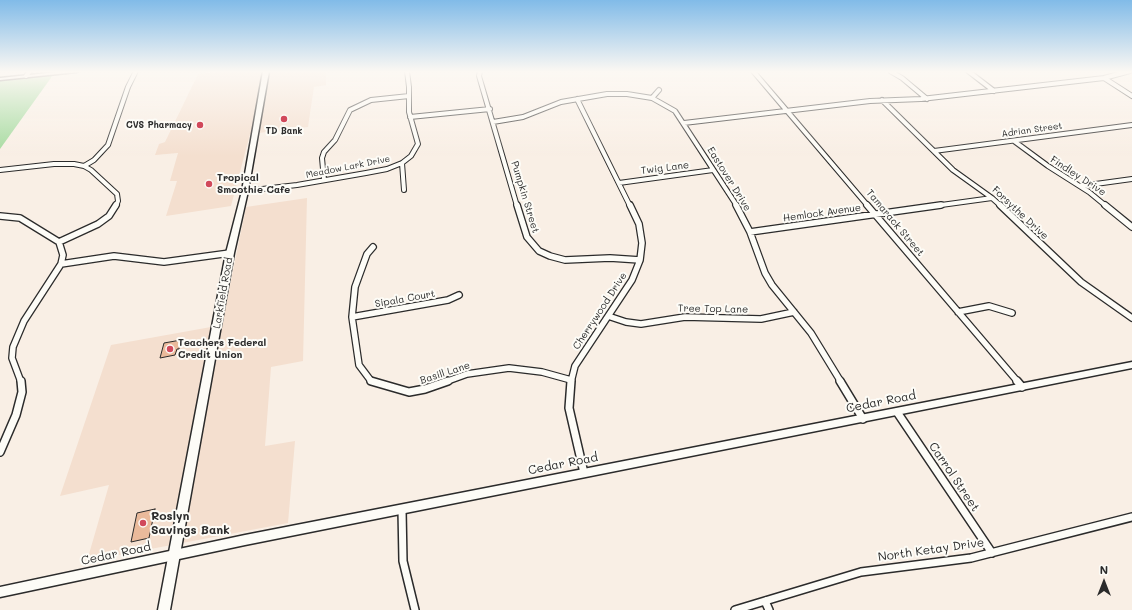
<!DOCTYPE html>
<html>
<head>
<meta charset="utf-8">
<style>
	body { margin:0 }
	#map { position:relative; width:1132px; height:610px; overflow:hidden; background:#f9efe5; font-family:Mali,sans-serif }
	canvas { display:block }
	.north { position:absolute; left:1084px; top:562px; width:40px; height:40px; -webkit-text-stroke:3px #fdfcf7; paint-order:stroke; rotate:0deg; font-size:11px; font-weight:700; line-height:16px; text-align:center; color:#2b2b2b }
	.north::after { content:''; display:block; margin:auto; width:14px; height:18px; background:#2b2b2b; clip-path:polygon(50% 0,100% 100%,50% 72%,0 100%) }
</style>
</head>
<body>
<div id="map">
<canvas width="1132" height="610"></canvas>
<div class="north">N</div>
</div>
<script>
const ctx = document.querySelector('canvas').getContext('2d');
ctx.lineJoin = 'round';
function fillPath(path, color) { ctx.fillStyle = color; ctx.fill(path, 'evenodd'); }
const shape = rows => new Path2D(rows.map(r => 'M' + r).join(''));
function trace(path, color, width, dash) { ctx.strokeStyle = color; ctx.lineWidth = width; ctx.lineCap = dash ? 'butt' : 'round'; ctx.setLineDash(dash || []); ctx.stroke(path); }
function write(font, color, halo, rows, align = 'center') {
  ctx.font = font + ' Mali,sans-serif'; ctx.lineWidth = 4; ctx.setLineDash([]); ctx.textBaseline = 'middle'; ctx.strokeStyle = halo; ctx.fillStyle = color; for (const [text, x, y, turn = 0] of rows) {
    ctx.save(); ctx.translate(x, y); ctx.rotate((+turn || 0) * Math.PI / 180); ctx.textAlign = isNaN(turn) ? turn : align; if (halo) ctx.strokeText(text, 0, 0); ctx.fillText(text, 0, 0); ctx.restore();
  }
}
fillPath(shape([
	[226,71,326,71,326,85,314,87,308,127,250,134,231,206,166,216,177,181,170,181,178,153,155,155,159,144,165,142,198,74],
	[307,198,303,361,271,367,265,446,295,441,288,523,87,561,109,485,60,496,111,345,222,325,246,207]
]), '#f4dfcf');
fillPath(shape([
	[53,75,0,149,0,81]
]), '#a4da9e');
const building = shape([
	[181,340,179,349,177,349,175,355,160,358,164,343,181,340],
	[155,509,149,538,131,542,137,513,155,509]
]);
fillPath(building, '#eaba9b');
trace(building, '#2b2b2b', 1);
const minorFar2 = shape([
	[480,71,479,76,517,206],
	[753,71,868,206],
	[890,71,902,78,927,99],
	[968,71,994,91],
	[26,76,30,71],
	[1104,78,1132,96],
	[652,98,659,90],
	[577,99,630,206],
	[882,100,953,170,992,198,1001,206],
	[410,117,490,109],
	[493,122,523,117,561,102,607,94,627,94,652,98,675,111,737,206],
	[684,123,870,101,921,99,1104,78,1130,71],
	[1014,141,1048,166,1089,192,1106,206],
	[934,151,1132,125],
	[402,163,404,190],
	[84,166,94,160,108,145,128,87,136,71],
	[0,170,54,164,74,164,84,166,91,170,117,194,118,201,116,206],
	[324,180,322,158,324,152,335,140,350,110,371,100,409,96],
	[619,183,713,170],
	[1081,186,1132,179],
	[245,191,297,185,366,173,387,169,402,163,411,156,418,144,409,112,409,87,407,71],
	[934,206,992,198]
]);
const minorFar1 = shape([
	[517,205,527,237,539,251,550,256,565,260,610,258,640,260],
	[736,205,750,232,765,273,772,285,811,333,841,382],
	[867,205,1018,382],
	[1000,205,1081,282,1132,318],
	[1105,205,1132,227],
	[0,216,20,218,59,242,63,255,61,264,24,321,13,347,12,358,21,382],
	[750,232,941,205],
	[59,242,98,224,109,216,116,205],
	[373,247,367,254,355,287,352,317,359,365,371,381,374,382],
	[61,264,114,256,164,262,230,253],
	[958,312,989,306,1012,313],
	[608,316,626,322,641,324,685,317,761,319,794,312],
	[352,317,448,300,459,295],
	[445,382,467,374,509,368,542,372,571,380],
	[571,382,575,366,632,280,640,260,642,243,639,224,630,205]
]);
const minor = shape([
	[371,381,409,392,425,389,448,381],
	[571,381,569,408,584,473],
	[840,381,863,419],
	[1017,381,1022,387],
	[897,412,992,553],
	[0,452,16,415,22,392,21,381],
	[402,510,403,561,415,610],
	[765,601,769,610],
	[735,610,861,572,971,558,1132,517]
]);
const tertiary = shape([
	[66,71,79,71,77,72,0,80,0,78,66,71],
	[1132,362,1132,368,245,545,0,597,0,587,245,535,1132,362]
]);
const secondary = shape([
	[263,71,269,71,248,191,234,253,170,610,158,610,226,253,242,191,263,71]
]);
trace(minorFar2, '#2b2b2b', 6);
trace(minorFar1, '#2b2b2b', 8);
trace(minor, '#2b2b2b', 10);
trace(tertiary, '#2b2b2b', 3);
trace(secondary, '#2b2b2b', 3);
trace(minorFar2, '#fdfcf7', 4);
trace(minorFar1, '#fdfcf7', 5.5);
trace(minor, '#fdfcf7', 7);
fillPath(tertiary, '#fdfcf7');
fillPath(secondary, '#fdfcf7');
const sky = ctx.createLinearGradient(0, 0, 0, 156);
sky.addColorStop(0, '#81bbe8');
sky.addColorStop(0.46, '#fcf8f3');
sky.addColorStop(1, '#fcf8f300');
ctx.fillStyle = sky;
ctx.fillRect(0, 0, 1132, 156);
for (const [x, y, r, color] of [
	[284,119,4,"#d1495b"],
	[200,125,4,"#d1495b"],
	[209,184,4,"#d1495b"],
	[170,349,4,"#d1495b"],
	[143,523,4,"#d1495b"]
]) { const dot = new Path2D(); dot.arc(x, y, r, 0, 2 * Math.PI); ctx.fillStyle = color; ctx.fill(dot); trace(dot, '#fdfcf7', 1.5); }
write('bold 9px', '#2b2b2b', '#fdfcf7', [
	["CVS Pharmacy",192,125],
	["TD Bank",284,131,"center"]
], 'right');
write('9px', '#2b2b2b', '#fdfcf7', [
	["Adrian Street",1032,130,-8],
	["Meadow Lark Drive",348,167,-11]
]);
write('10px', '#2b2b2b', '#fdfcf7', [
	["Twig Lane",665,168,-7],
	["Findley Drive",1078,176,33],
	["Eastover Drive",729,179,58],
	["Pumpkin Street",525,197,73],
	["Hemlock Avenue",822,213,-8],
	["Forsythe Drive",1020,213,43],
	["Tamarack Street",895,223,50],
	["Larkfield Road",223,293,-80],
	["Sipala Court",405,299,-10],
	["Tree Top Lane",713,309,1],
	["Cherrywood Drive",600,311,-57],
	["Basill Lane",445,373,-18]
]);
write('bold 10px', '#2b2b2b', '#fdfcf7', [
	["Tropical",217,178],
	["Smoothie Cafe",217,190],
	["Teachers Federal",178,343],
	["Credit Union",178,355]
], 'left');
write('12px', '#2b2b2b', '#fdfcf7', [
	["Cedar Road",881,402,-11],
	["Cedar Road",563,464,-11],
	["Carrol Street",954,477,56],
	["North Ketay Drive",931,550,-8],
	["Cedar Road",116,554,-12]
]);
write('bold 12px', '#2b2b2b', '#fdfcf7', [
	["Roslyn",151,516],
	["Savings Bank",151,530]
], 'left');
</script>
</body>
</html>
